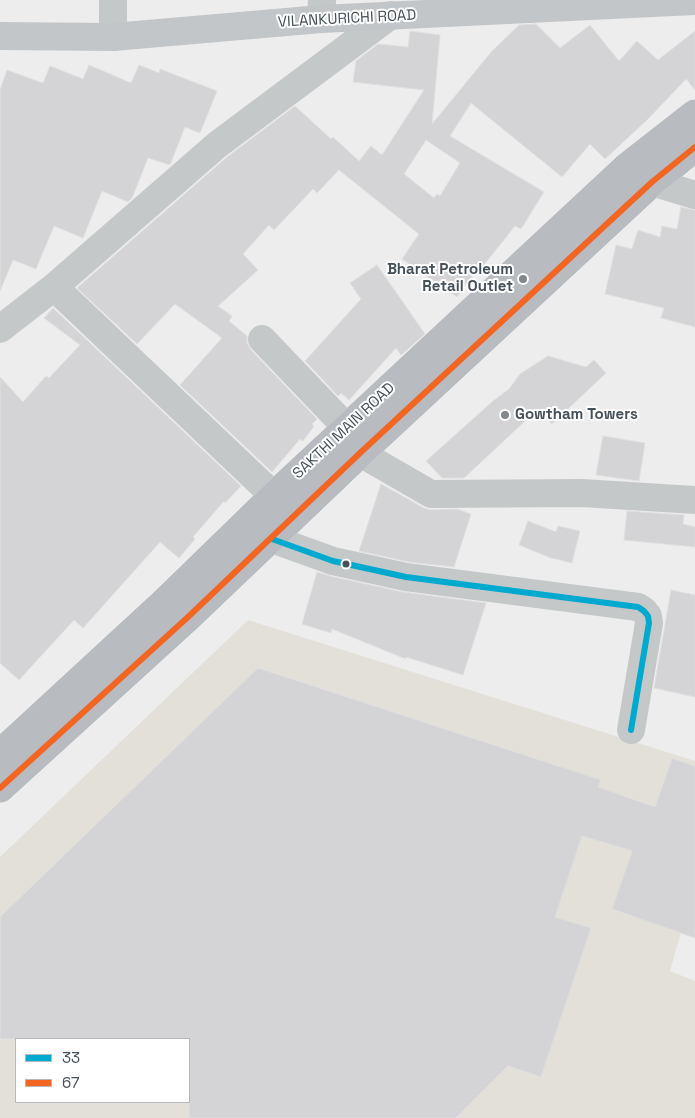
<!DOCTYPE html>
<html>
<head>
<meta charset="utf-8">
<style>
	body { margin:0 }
	#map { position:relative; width:695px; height:1118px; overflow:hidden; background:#eeeded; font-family:"Space Grotesk",sans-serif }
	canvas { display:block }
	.legend { position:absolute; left:15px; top:1038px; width:175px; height:65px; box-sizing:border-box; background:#fff; border:1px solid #b5b9bc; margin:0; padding:6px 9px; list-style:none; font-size:15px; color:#465058 }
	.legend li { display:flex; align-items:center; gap:10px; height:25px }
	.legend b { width:25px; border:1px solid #b5b9bc }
</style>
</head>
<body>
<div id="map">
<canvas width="695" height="1118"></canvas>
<ul class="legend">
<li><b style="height:6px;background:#00a9ce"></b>33</li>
<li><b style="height:6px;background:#f26522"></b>67</li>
</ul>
</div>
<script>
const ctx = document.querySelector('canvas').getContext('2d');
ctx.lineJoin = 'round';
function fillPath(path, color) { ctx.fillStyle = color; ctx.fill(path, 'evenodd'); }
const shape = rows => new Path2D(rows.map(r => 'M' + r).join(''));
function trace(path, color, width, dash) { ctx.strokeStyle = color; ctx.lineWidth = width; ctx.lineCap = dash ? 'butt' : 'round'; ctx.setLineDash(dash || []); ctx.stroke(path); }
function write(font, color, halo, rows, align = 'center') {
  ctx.font = font + ' "Space Grotesk",sans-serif'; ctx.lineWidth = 4; ctx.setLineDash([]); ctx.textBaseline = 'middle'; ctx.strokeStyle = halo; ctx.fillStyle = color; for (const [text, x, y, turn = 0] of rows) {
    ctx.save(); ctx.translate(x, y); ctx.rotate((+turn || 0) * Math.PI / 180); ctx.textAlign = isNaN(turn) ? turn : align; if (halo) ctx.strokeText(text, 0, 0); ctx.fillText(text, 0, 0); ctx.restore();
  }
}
fillPath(shape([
	[248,620,695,761,695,882,670,971,695,981,695,1118,0,1118,0,857],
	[16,1039,189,1039,189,1102,16,1102]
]), '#e3e0da');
const building = shape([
	[536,24,560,48,590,25,619,61,637,41,658,60,695,31,695,90,686,79,648,119,605,159,590,144,562,177,471,103,450,136,544,192,521,229,515,226,480,270,477,269,457,297,402,259,419,234,339,170,317,193,313,189,274,230,269,225,243,254,258,270,218,306,232,316,229,321,247,336,247,343,251,350,317,419,312,424,314,426,303,441,300,439,272,472,180,385,222,338,175,304,137,344,77,288,227,157,295,106,331,139,333,137,359,161,371,146,382,155,424,90,353,82,356,61,378,44,408,47,410,31,440,35,432,124,492,51,519,25,536,24],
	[426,140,460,163,440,196,437,194,434,198,404,174,426,140],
	[89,65,131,83,139,65,159,73,160,69,217,91,200,133,185,127,170,165,148,158,132,198,128,202,102,191,83,238,54,226,36,269,13,260,0,291,0,90,7,70,43,83,50,66,83,79,89,65],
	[681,207,695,210,695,327,661,318,664,308,605,294,616,245,632,249,638,230,660,237,662,226,677,229,681,207],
	[377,265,425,334,401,355,396,348,349,400,341,393,338,396,305,361,361,299,350,283,377,265],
	[53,308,241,486,225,503,224,501,193,537,195,539,179,558,160,542,83,628,74,620,19,680,0,663,0,377,23,402,46,376,49,378,80,345,44,318,53,308],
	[548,356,586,367,594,360,606,373,552,424,538,409,464,478,442,478,426,461,493,401,509,389,520,374,548,356],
	[603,436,645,443,639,481,596,475,603,436],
	[381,484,424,508,431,510,457,509,471,514,454,567,409,562,359,551,381,484],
	[627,511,684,515,683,524,695,527,695,547,624,540,627,511],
	[528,521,556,532,558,526,580,531,572,563,551,558,519,545,528,521],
	[317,572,330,576,403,592,486,603,463,675,406,657,406,659,332,629,331,633,302,624,317,572],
	[671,590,695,595,695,697,654,688,671,590],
	[258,668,601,780,598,787,655,807,672,758,695,766,695,938,612,909,632,851,582,836,555,917,591,928,541,1077,508,1066,456,1118,189,1118,189,1039,0,1039,0,917,258,668]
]);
fillPath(building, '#d4d4d6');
trace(building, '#dfdfe0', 1);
const highway = shape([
	[0,754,166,601,274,496,626,168,695,114],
	[0,788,188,617,360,453,652,182,695,147]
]);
trace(highway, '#b3b7bc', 29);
trace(shape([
	[321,19,322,0],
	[113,37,113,0],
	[652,182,695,195],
	[54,287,274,496],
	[0,329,54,287,217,145,391,15],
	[262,339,347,428,360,453,431,494,582,493,695,500],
	[272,539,333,561,406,577,638,607,644,611,648,616,649,623,631,730]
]), '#c5c8c9', 28);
trace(shape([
	[0,36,113,37,321,19,695,1]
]), '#c3c6c8', 28);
trace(highway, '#b8bcc0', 28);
trace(shape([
	[272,539,333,561,406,577,638,607,644,611,648,616,649,623,631,730]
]), '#00a9ce', 6);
trace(shape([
	[0,788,188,617,360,453,652,182,695,147]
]), '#f26522', 6);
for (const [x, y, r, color] of [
	[523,279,5,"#81878c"],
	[505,415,5,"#81878c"],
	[346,564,4.5,"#465058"]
]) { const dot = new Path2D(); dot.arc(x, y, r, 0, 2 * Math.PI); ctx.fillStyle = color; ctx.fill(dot); trace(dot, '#fff', 2); }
write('15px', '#465058', '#fff', [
	["VILANKURICHI ROAD",347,19,-3],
	["SAKTHI MAIN ROAD",344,431,-43]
]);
write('bold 15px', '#465058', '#fff', [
	["Bharat Petroleum",513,270],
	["Retail Outlet",513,287],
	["Gowtham Towers",515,415,"left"]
], 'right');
</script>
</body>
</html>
